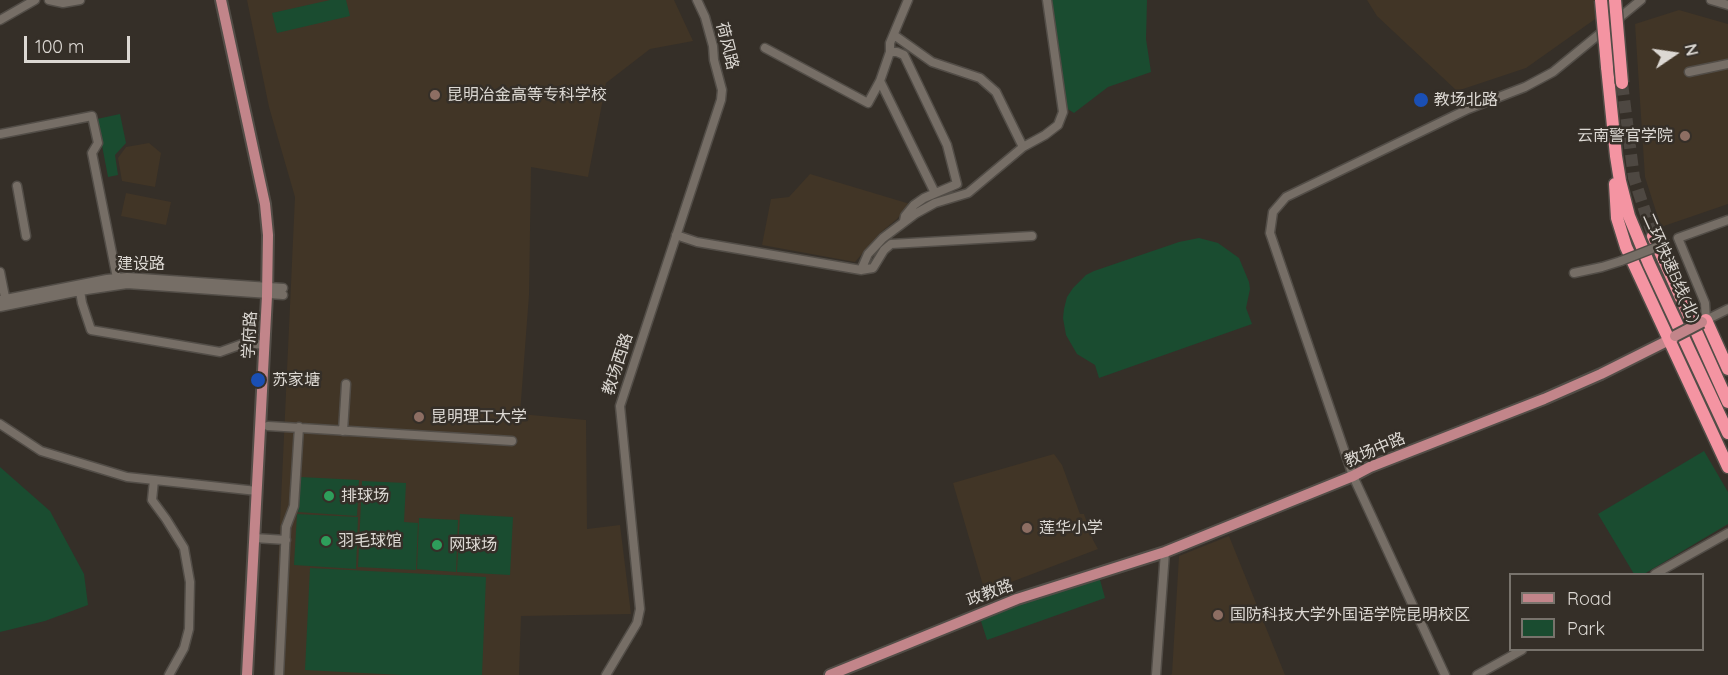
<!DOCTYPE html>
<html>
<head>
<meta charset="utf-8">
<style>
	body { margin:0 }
	#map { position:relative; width:1728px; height:675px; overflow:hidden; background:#352f28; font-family:Quicksand,sans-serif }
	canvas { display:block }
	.legend { position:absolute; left:1509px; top:573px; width:195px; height:78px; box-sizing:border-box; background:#352f28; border:2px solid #78736c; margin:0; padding:8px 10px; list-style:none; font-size:18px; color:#dcd8d3 }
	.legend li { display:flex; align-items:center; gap:12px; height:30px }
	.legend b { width:30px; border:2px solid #78736c }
	.north { position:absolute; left:1644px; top:24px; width:60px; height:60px; -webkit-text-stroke:4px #352f28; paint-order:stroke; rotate:77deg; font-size:16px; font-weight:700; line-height:24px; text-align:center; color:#dcd8d3 }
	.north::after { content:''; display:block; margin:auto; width:21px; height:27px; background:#dcd8d3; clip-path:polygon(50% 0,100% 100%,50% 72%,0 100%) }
	.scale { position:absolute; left:24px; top:36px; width:106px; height:27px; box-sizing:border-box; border:3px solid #dcd8d3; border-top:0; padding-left:8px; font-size:18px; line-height:21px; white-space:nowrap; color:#dcd8d3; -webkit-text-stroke:4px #352f28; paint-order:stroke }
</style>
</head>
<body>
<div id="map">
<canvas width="1728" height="675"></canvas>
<ul class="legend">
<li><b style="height:8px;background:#c2858a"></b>Road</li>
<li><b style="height:16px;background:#1a4c30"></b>Park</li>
</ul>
<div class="north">N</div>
<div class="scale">100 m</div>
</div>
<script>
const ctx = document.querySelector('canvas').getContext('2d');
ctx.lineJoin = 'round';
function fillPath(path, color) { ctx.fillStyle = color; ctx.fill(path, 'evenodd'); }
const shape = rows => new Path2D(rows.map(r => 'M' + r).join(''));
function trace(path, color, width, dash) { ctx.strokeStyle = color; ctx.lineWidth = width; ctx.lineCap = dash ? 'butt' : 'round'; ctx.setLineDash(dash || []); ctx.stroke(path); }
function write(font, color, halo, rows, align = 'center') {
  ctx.font = font + ' Quicksand,"Noto Sans SC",sans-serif'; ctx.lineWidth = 5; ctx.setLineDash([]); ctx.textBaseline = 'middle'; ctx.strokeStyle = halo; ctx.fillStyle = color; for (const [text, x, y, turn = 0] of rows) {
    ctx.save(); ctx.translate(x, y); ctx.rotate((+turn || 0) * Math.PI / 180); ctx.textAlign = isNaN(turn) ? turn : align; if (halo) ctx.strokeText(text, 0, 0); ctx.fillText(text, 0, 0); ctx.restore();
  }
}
fillPath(shape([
	[247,0,674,0,693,41,650,49,606,83,588,177,531,167,529,295,520,414,586,420,587,529,620,525,631,614,521,616,519,675,273,675,295,197,269,107],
	[1367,0,1622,0,1526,68,1457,91,1377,16],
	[1679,10,1728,24,1728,204,1661,227,1645,177,1635,24],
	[149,143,161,153,155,187,122,181,118,158,126,147],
	[810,174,910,204,897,219,880,233,855,262,762,245,771,199,789,197],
	[126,193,171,202,166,225,121,216],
	[1054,454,1062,465,1080,514,1084,514,1093,540,1098,549,985,592,953,483],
	[1229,536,1285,675,1170,675,1172,674,1179,556]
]), '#413526');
fillPath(shape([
	[330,0,346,0,350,16,277,33,272,13],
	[1051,0,1147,0,1146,39,1151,72,1108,87,1074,113,1066,108],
	[120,114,126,143,115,155,118,175,108,177,97,119],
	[1199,238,1218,243,1239,258,1249,282,1250,289,1246,308,1252,324,1099,378,1095,365,1077,354,1066,335,1063,318,1064,309,1067,297,1073,288,1086,275,1094,271,1179,242],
	[1704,451,1728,492,1728,524,1644,574,1634,574,1598,514],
	[0,467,50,511,84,574,88,605,45,621,0,632],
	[300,477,359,480,357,516,298,512],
	[362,481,406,483,404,522,418,523,416,570,358,567],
	[297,514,358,517,356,569,294,565],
	[460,514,513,517,510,575,457,572],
	[419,518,458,520,456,572,417,569],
	[310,568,486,577,482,675,402,675,305,670],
	[1099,576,1105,598,987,640,980,618,1005,606]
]), '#1a4c30');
trace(shape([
	[1622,83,1634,178,1653,236]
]), '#4e4842', 12, [12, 6]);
const minor = shape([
	[49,0,63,3,80,0],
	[1711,0,1728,5],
	[0,20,35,0],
	[894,35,932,62,980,78,996,92,1023,147],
	[765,48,868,103,880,81,890,52,890,43,908,0],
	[890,52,897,52,904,55,947,145,957,184,924,198,914,205,905,216,904,221],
	[1689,72,1728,64],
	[880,81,935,193],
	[0,134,92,116,98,143,92,153,117,278],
	[17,186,26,236],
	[1728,220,1678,238,1705,303,1706,320,1728,309],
	[676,235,697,242,861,270,873,268,884,250,891,244,1032,236],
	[861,270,868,254,883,238,915,214,935,203,968,193,1023,147,1045,135,1058,125,1063,112,1047,0],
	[0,272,6,302],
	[1574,273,1602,267,1621,261],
	[79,285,82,303,91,330,220,352,245,343,265,345],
	[0,300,107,279,127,277,283,288],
	[0,307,80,291,127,284,283,295],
	[0,424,41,451,127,477,257,491],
	[268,426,512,441],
	[343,431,346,384],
	[154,480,152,500,166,519,184,548,190,582,189,629,184,648,169,675],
	[254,538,286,540],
	[1655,574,1728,533],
	[279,675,286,527,294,506,299,427],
	[606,675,637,623,640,609,620,406,721,100,722,90,714,60,713,46,705,17,697,0],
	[1156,675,1165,552],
	[1445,675,1353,476,1270,233,1273,212,1286,197,1468,109,1525,87,1553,72,1641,0],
	[1477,675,1522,650]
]);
const major = shape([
	[221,0,265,204,268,235,267,296,247,675],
	[830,675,1017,599,1165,552,1353,476,1370,467,1544,399,1601,374,1675,337]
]);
const highway = shape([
	[1607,67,1616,156,1620,181,1629,216,1649,264,1728,433],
	[1615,184,1617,218,1626,247,1728,467],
	[1653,236,1728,402],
	[1706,320,1728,369]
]);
trace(minor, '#524d47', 11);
trace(major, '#524d47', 14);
trace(highway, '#524d47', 15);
trace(minor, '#766e66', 8);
trace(major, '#c2858a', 10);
trace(highway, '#f494a2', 12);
const minorBridge = shape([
	[1621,261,1667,243]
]);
const majorBridge = shape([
	[1675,336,1702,322]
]);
const highwayBridge = shape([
	[1601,0,1607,67],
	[1615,0,1622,83]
]);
trace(minorBridge, '#524d47', 11, []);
trace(majorBridge, '#524d47', 14, []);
trace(highwayBridge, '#524d47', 15, []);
trace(minorBridge, '#766e66', 8);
trace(majorBridge, '#c2858a', 10);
trace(highwayBridge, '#f494a2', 12);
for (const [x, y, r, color] of [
	[435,95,6,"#8d6e63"],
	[1421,100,8,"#1a4fb4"],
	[1685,136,6,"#8d6e63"],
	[258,380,8,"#1a4fb4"],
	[419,417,6,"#8d6e63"],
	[329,496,6,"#2e9e5b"],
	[1027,528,6,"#8d6e63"],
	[326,541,6,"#2e9e5b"],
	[437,545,6,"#2e9e5b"],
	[1218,615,6,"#8d6e63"]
]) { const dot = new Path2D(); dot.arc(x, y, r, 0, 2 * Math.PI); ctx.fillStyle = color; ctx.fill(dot); trace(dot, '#352f28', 2); }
write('16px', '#dcd8d3', '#352f28', [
	["荷风路",727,46,76],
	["建设路",141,264],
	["二环快速B线(北)",1671,268,66],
	["学府路",250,335,-87],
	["教场西路",618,364,-72],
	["教场中路",1375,450,-23],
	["政教路",990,593,-20]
]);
write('16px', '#dcd8d3', '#352f28', [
	["昆明冶金高等专科学校",447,95],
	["教场北路",1434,100],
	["云南警官学院",1673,136,"right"],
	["苏家塘",272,380],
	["昆明理工大学",431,417],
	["排球场",341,496],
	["莲华小学",1039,528],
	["羽毛球馆",338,541],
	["网球场",449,545],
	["国防科技大学外国语学院昆明校区",1230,615]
], 'left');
</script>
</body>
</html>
